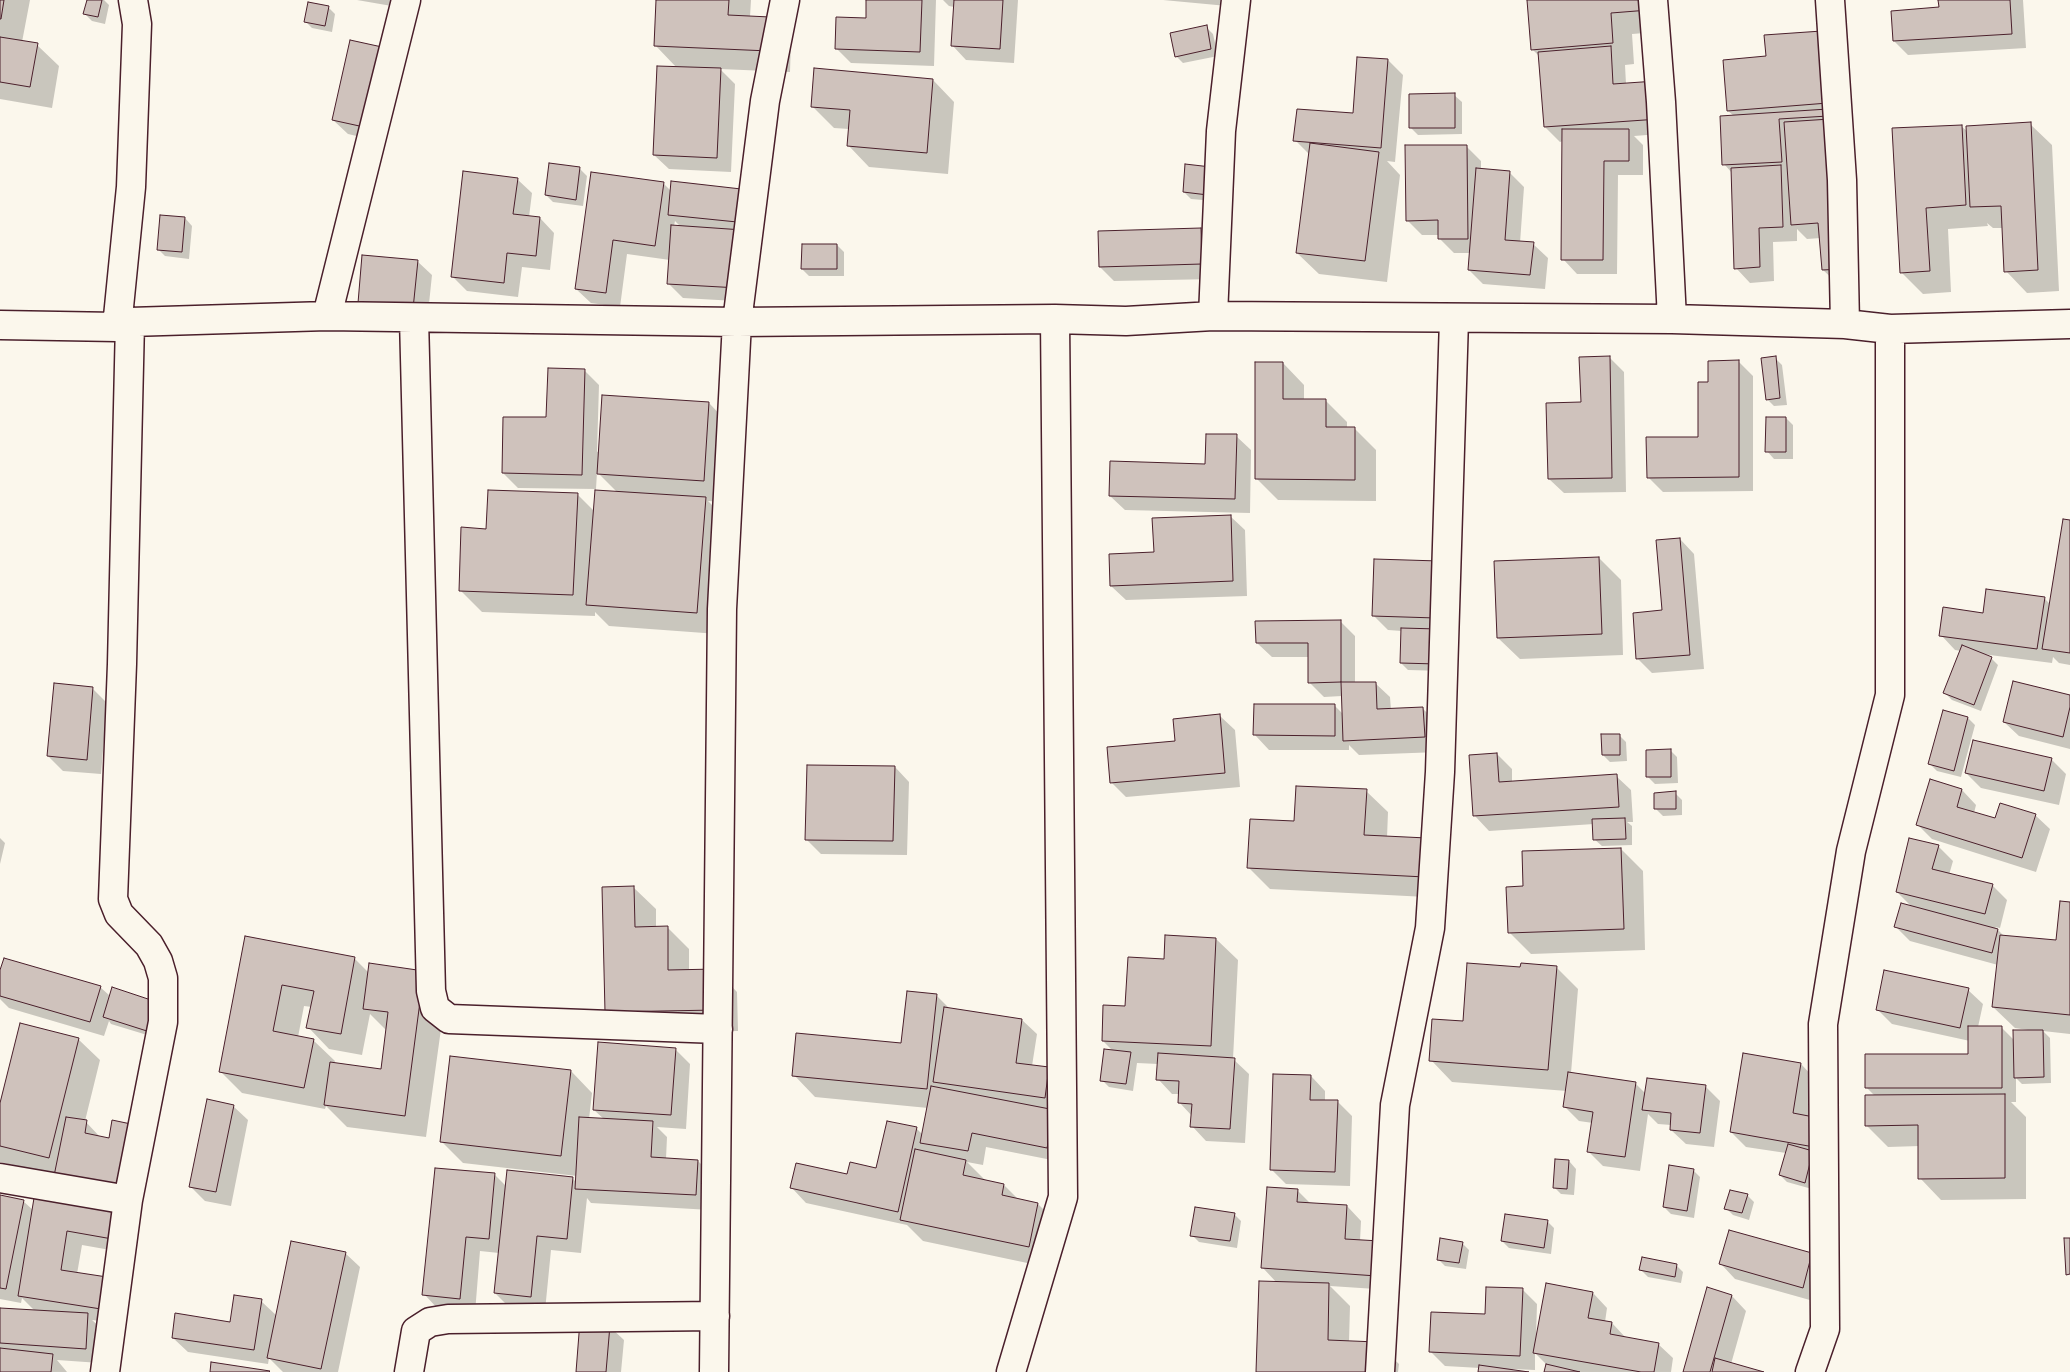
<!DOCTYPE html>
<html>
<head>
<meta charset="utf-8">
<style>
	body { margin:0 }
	canvas { display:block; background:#fbf7ec }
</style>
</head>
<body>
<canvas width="2070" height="1372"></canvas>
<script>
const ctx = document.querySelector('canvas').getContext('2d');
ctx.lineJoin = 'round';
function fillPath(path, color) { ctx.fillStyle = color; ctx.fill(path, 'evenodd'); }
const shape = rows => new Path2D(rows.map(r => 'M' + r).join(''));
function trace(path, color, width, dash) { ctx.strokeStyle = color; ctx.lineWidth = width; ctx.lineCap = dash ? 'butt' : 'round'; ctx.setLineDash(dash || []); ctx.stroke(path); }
fillPath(shape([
	[0,0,30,0,22,42,37,45,59,66,52,108,0,99],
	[88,0,104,0,109,5,105,24,92,21,85,14],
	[357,0,411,0,409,9],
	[657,0,751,0,750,17,770,18,791,40,790,72,720,69,735,84,731,172,669,169,654,155,677,68,655,45],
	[868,0,936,0,934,66,851,63,836,48,867,19],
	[943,0,1018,0,1014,63,966,60,952,45,954,7,949,6],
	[1163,0,1239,0,1238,7],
	[1528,0,1667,0,1670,31,1632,34,1634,64,1625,65,1626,84,1673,133,1634,136,1643,145,1643,175,1618,175,1617,274,1577,274,1563,259,1563,141,1560,142,1545,127,1540,57,1532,49],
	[1940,0,2023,0,2026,48,1908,55,1894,41,1940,9],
	[328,7,335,14,332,32,312,28,305,21],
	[1206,27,1213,34,1218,56,1183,63,1176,56],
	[1822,32,1838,284,1823,270,1821,238,1807,239,1797,229,1797,241,1773,242,1774,281,1750,283,1736,268,1732,173,1724,164,1734,116,1728,111,1767,57],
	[351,41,378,141,348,134,333,120],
	[1388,60,1403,75,1395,162,1387,161,1400,175,1387,282,1319,274,1297,253,1310,155,1295,140,1354,114],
	[933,80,954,102,948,174,869,167,848,145,849,129,834,128,812,106],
	[1454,95,1462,102,1462,134,1418,135,1410,127],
	[2030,124,2052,145,2059,291,2027,293,2006,271,2004,228,1993,228,1987,223,1988,226,1948,229,1951,292,1923,294,1901,272,1893,130,1961,126,1968,132],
	[1466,146,1481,161,1481,170,1509,172,1524,187,1520,243,1533,244,1548,258,1545,289,1483,284,1469,270,1470,253,1454,253,1439,238,1439,235,1422,235,1407,220],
	[1211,168,1215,201,1191,199,1184,192],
	[580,169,587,176,583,206,553,202,546,195],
	[592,173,663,183,671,191,750,191,753,302,683,298,668,283,670,260,627,254,620,307,591,303,576,289],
	[675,221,681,227,674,226],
	[517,179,532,193,529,217,540,218,554,233,550,270,522,267,518,297,467,291,452,276],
	[185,218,192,226,189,259,165,256,158,249],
	[1201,230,1215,244,1216,279,1114,281,1100,267],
	[837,245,844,252,844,276,809,276,802,269],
	[417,261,432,275,427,323,374,318],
	[1609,357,1624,372,1626,492,1564,493,1549,479],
	[1775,358,1782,365,1787,405,1774,406,1767,399],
	[1738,361,1753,376,1753,491,1663,492,1648,477,1699,438,1709,383],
	[1283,363,1304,385,1304,400,1325,400,1347,422,1347,429,1355,429,1376,450,1376,501,1278,500,1256,478],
	[584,370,599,385,597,452,709,403,730,425,725,502,708,501,727,520,718,634,609,626,595,612,595,616,482,612,460,590,488,530,577,494,595,512,617,492,597,472,596,489,518,488,503,473],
	[1786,418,1793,425,1793,459,1774,459,1767,451],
	[1236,436,1251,450,1250,513,1125,510,1110,496,1206,465],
	[1230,516,1245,530,1247,596,1126,600,1111,586,1155,553],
	[2070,521,2070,665,2059,663,2053,657,2052,663,1982,654,1991,658,1998,665,1981,711,1952,700,1945,693,1961,651,1955,650,1941,635,1984,614,2044,598,2051,605],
	[1680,539,1694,554,1704,669,1652,673,1637,658,1663,611],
	[1599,558,1621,580,1623,655,1520,659,1498,638],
	[1376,560,1450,633,1444,671,1408,670,1401,663,1402,631,1388,630,1373,615],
	[1340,621,1355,636,1355,683,1375,683,1390,697,1391,710,1423,709,1438,723,1439,752,1359,755,1349,745,1349,750,1269,750,1255,735,1334,705,1343,714,1342,696,1324,697,1309,682,1309,657,1272,657,1257,643],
	[92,688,107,703,101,774,63,771,48,756],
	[2070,696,2070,749,2019,736,2004,722],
	[1944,712,1968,718,1975,725,1961,777,1937,771,1930,764],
	[1220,716,1235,730,1240,787,1126,797,1112,783],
	[1619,735,1626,742,1627,761,1610,762,1603,755],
	[1670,750,1677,757,1678,783,1655,784,1648,777],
	[1497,754,1512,769,1512,782,1616,776,1631,790,1633,822,1627,822,1632,826,1632,845,1602,846,1594,839,1594,824,1489,831,1475,816],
	[2051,759,2066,774,2059,805,1981,788,1966,773],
	[895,767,909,782,907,855,821,854,806,839],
	[1962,790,1976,805,1974,813,1996,820,2035,815,2050,829,2036,872,1932,839,1918,825],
	[1366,791,1388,812,1387,838,1448,861,1446,898,1270,889,1248,867,1296,823],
	[1675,793,1682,800,1682,815,1663,816,1656,809],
	[0,838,5,843,0,864],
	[1938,846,1953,861,1949,875,1992,885,2007,900,2000,928,1995,927,2004,936,2057,942,2070,904,2070,1034,2043,1031,2050,1038,2051,1083,2022,1084,2016,1078,2016,1102,2011,1102,2026,1117,2026,1199,1941,1200,1920,1178,1920,1146,1888,1147,1866,1125,1875,1096,1866,1087,1970,1055,1970,1041,1892,1024,1877,1009,1968,990,1983,1004,1978,1027,2001,1027,2014,1040,2028,1031,2028,1030,2015,1028,1993,1007,1998,965,1910,941,1896,927,1912,907,1897,892],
	[1621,849,1643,871,1645,950,1531,954,1509,932],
	[634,888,656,909,656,928,667,927,689,949,689,971,716,970,737,992,738,1031,628,1033,606,1011],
	[246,937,354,958,369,973,446,993,426,1137,347,1127,326,1106,325,1109,242,1093,220,1071],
	[304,1006,312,1007,308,1027,329,1049,362,1055,370,1014,386,1030,382,1070,334,1064,335,1061,313,1040,298,1037],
	[1216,939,1238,960,1233,1059,1249,1074,1245,1143,1206,1141,1192,1126,1192,1116,1179,1102,1179,1094,1172,1094,1158,1079,1158,1064,1137,1063,1133,1091,1109,1087,1102,1080,1114,1052,1103,1041,1126,1007,1165,960],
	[1556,967,1578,989,1571,1073,1636,1084,1646,1094,1705,1086,1720,1101,1714,1147,1686,1144,1671,1130,1671,1125,1658,1124,1648,1114,1640,1171,1603,1166,1588,1151,1593,1123,1579,1121,1564,1106,1567,1091,1452,1082,1431,1060,1464,1023,1522,969],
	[0,975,100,987,157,1038,111,1024,109,1021,104,1036,9,1008,0,999],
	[936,995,950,1009,1022,1020,1037,1034,1032,1066,1049,1068,1062,1162,986,1147,983,1165,967,1162,986,1181,1004,1185,1019,1200,1038,1204,1060,1226,1051,1268,923,1241,907,1225,806,1203,792,1188,877,1170,916,1128,923,1135,928,1108,815,1097,794,1075,902,1044],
	[21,1025,78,1039,100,1060,85,1121,101,1138,110,1139,113,1122,131,1125,145,1140,133,1203,70,1190,55,1175,0,1162,0,1108],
	[676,1050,690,1064,686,1129,657,1127,667,1137,666,1159,698,1161,712,1175,710,1210,591,1203,587,1198,581,1253,551,1250,545,1311,510,1308,495,1293,499,1253,480,1251,475,1313,438,1309,424,1294,495,1175,506,1186,572,1178,577,1183,577,1176,463,1163,441,1141,571,1071,592,1093,589,1119,605,1120,594,1110],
	[1801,1064,1815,1079,1809,1117,1812,1189,1787,1182,1780,1175,1786,1153,1746,1147,1731,1132],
	[1311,1076,1325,1091,1325,1101,1338,1102,1352,1116,1350,1186,1286,1184,1271,1169],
	[233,1106,248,1120,231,1206,205,1201,190,1186],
	[1569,1161,1576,1169,1574,1195,1561,1194,1554,1187],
	[1693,1170,1700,1177,1694,1218,1671,1214,1664,1207],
	[1297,1190,1311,1204,1347,1206,1361,1221,1360,1241,1391,1290,1330,1286,1350,1306,1349,1342,1377,1343,1399,1364,1398,1372,1257,1372,1277,1283,1263,1268],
	[1747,1195,1754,1202,1749,1220,1733,1215,1726,1208],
	[0,1196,23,1201,33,1210,122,1214,133,1254,82,1245,77,1274,116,1323,92,1320,102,1329,100,1363,57,1360,67,1372,0,1372,0,1309,35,1311,22,1298,21,1303,0,1299],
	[1234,1214,1241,1221,1237,1248,1199,1242,1192,1235],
	[1547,1221,1554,1228,1551,1254,1509,1248,1502,1241],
	[1462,1243,1469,1250,1466,1269,1445,1266,1438,1259],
	[345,1253,360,1267,338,1372,283,1372,269,1358,268,1364,188,1352,173,1338,231,1323,261,1301,277,1316],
	[1812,1254,1817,1302,1735,1279,1721,1264],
	[1676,1265,1683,1272,1681,1283,1648,1277,1640,1269],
	[1523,1290,1537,1304,1536,1337,1593,1293,1607,1308,1605,1322,1612,1323,1626,1338,1658,1344,1673,1358,1671,1372,1545,1372,1547,1365,1535,1353,1535,1370,1513,1369,1513,1371,1521,1372,1479,1372,1480,1368,1445,1366,1430,1351],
	[1732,1296,1746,1311,1731,1364,1760,1372,1685,1372],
	[609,1326,624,1340,621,1372,577,1372]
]), '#0003');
const building = shape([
	[0,0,4,0,1,19,0,19,0,0],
	[87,0,102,0,98,17,83,14,87,0],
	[656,0,729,0,728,15,770,17,769,51,654,46,656,0],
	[866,0,922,0,920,52,835,49,836,17,866,18,866,0],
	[954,0,1003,0,1000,49,951,46,954,0],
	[1527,0,1648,0,1649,10,1611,13,1613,43,1531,50,1527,0],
	[1938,0,2010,0,2012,34,1893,41,1891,11,1939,7,1938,0],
	[308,2,329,6,325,26,304,22,308,2],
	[1207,25,1211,49,1175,57,1170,33,1207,25],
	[1822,31,1828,103,1727,111,1723,60,1766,56,1764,35,1822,31],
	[0,37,38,43,30,87,0,82,0,37],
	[350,40,382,47,364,127,332,120,350,40],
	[1611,46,1613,84,1656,81,1659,119,1544,127,1538,52,1611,46],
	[1357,57,1388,59,1381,148,1293,141,1297,109,1353,113,1357,57],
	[657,66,721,68,717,158,653,155,657,66],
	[814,68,933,79,927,153,847,146,850,110,811,107,814,68],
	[1455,93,1455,128,1409,128,1409,94,1455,93],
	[1828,109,1828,116,1779,119,1782,162,1722,165,1720,116,1828,109],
	[1830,119,1843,269,1822,270,1818,223,1791,225,1784,122,1830,119],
	[2031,122,2038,270,2004,272,2001,206,1970,207,1966,126,2031,122],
	[1962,125,1966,205,1926,208,1930,271,1900,273,1892,128,1962,125],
	[1562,129,1629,129,1629,161,1604,161,1603,260,1561,260,1562,129],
	[1310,143,1379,152,1365,261,1296,253,1310,143],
	[1405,145,1467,145,1468,239,1438,239,1438,220,1406,221,1405,145],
	[549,163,580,167,576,200,545,195,549,163],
	[1185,164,1211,167,1208,195,1183,192,1185,164],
	[1781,165,1783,227,1759,228,1760,267,1734,269,1731,168,1781,165],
	[1476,168,1510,171,1505,240,1534,242,1530,275,1468,270,1476,168],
	[463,171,518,178,513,214,540,217,536,256,507,253,504,283,451,277,463,171],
	[591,172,664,182,655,246,613,240,606,293,575,289,591,172],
	[671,181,750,190,747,223,668,215,671,181],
	[160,215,185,217,182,252,157,250,160,215],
	[671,225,743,230,739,288,667,284,671,225],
	[1201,228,1202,264,1099,267,1098,231,1201,228],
	[802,244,837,244,837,269,801,269,802,244],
	[362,255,418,260,413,309,358,303,362,255],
	[1610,356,1612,478,1548,479,1546,403,1581,402,1579,357,1610,356],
	[1776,356,1780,398,1766,400,1761,358,1776,356],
	[1739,360,1739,477,1647,478,1646,437,1698,437,1698,382,1708,382,1708,361,1739,360],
	[1255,362,1283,362,1283,399,1326,399,1326,427,1355,427,1355,480,1255,479,1255,362],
	[548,368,585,369,582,475,502,473,503,417,546,417,548,368],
	[602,395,709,402,704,481,597,474,602,395],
	[1766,417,1786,417,1786,452,1765,452,1766,417],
	[1206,434,1237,434,1235,499,1109,496,1110,461,1205,464,1206,434],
	[488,490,578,493,573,595,459,591,461,527,486,529,488,490],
	[595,490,706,497,697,613,586,605,595,490],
	[1231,515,1233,581,1110,586,1109,554,1154,552,1152,518,1231,515],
	[2063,519,2070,520,2070,653,2042,649,2063,519],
	[1680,538,1690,655,1636,659,1633,613,1662,610,1656,540,1680,538],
	[1599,557,1602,634,1497,638,1494,561,1599,557],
	[1374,559,1439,561,1436,618,1372,616,1374,559],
	[1986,589,2045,597,2037,649,1939,636,1943,607,1983,613,1986,589],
	[1341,620,1341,682,1308,683,1308,643,1256,643,1255,621,1341,620],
	[1401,628,1438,629,1437,664,1400,663,1401,628],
	[1962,645,1992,657,1974,705,1943,693,1962,645],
	[2013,681,2070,695,2070,707,2063,737,2003,722,2013,681],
	[1341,682,1376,682,1377,709,1423,707,1425,737,1343,741,1341,682],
	[54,683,93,687,87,760,47,756,54,683],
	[1254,704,1335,704,1335,736,1253,735,1254,704],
	[1943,710,1968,717,1954,771,1928,764,1943,710],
	[1220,714,1225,773,1110,783,1107,747,1175,741,1173,719,1220,714],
	[1601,734,1620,734,1620,755,1602,755,1601,734],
	[1973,740,2052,758,2044,791,1965,773,1973,740],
	[1671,749,1671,777,1646,777,1646,750,1671,749],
	[1497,753,1499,782,1617,774,1619,807,1473,816,1469,755,1497,753],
	[807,765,895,766,893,841,805,840,807,765],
	[1930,779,1962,789,1957,807,1995,818,2000,803,2036,814,2022,858,1916,825,1930,779],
	[1296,786,1367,789,1364,835,1427,838,1425,877,1247,868,1250,819,1294,821,1296,786],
	[1676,791,1676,809,1654,809,1654,793,1676,791],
	[1625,818,1626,839,1593,840,1592,819,1625,818],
	[1909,838,1939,845,1932,869,1993,884,1985,914,1896,892,1909,838],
	[1621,848,1624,929,1508,933,1506,887,1523,886,1522,851,1621,848],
	[634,886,635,927,668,926,668,970,716,969,717,1010,605,1012,602,887,634,886],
	[2060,901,2070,902,2070,1015,1992,1007,2000,935,2056,940,2060,901],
	[1901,903,1998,929,1992,953,1894,927,1901,903],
	[1165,935,1216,938,1211,1046,1102,1041,1103,1005,1125,1006,1128,957,1164,959,1165,935],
	[245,936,355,957,341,1034,306,1028,314,991,282,985,273,1031,314,1039,304,1088,219,1072,245,936],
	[4,958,101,986,90,1022,0,996,0,970,4,958],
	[369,963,424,971,405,1116,324,1105,330,1062,381,1069,388,1012,363,1009,369,963],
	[1467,963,1520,967,1521,963,1557,966,1548,1070,1429,1061,1432,1019,1463,1021,1467,963],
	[1884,970,1969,988,1960,1028,1876,1010,1884,970],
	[112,987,160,1003,150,1032,103,1017,112,987],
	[907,991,937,994,927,1089,792,1076,796,1033,901,1043,907,991],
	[944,1007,1022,1019,1016,1063,1049,1067,1045,1098,933,1082,944,1007],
	[20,1023,79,1038,49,1158,0,1146,0,1103,20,1023],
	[1968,1026,2002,1026,2002,1088,1865,1088,1865,1054,1968,1054,1968,1026],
	[2013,1030,2043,1030,2044,1077,2014,1078,2013,1030],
	[598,1042,676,1048,671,1115,593,1110,598,1042],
	[1104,1049,1131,1052,1126,1084,1100,1081,1104,1049],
	[1158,1053,1235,1058,1230,1129,1190,1127,1192,1104,1178,1103,1179,1081,1156,1080,1158,1053],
	[1743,1053,1801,1063,1793,1113,1819,1118,1814,1147,1730,1132,1743,1053],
	[450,1056,571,1070,561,1156,440,1142,450,1056],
	[1568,1072,1636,1082,1625,1157,1587,1152,1593,1112,1563,1107,1568,1072],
	[1273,1074,1311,1075,1310,1100,1338,1100,1335,1172,1270,1170,1273,1074],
	[1647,1078,1706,1085,1700,1133,1670,1130,1671,1113,1642,1110,1647,1078],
	[931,1086,1055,1110,1047,1148,972,1133,968,1151,920,1143,931,1086],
	[2005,1094,2005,1178,1918,1179,1918,1125,1865,1126,1865,1095,2005,1094],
	[207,1099,234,1105,216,1192,189,1187,207,1099],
	[66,1117,87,1120,85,1133,109,1138,112,1120,131,1124,119,1189,54,1176,66,1117],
	[579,1117,653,1121,651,1157,698,1160,696,1195,575,1189,579,1117],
	[887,1121,917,1127,898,1212,790,1188,796,1163,847,1174,850,1162,876,1168,887,1121],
	[1788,1144,1813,1151,1805,1183,1779,1175,1788,1144],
	[915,1149,966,1160,963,1175,1004,1184,1002,1195,1038,1203,1029,1247,900,1220,915,1149],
	[1555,1159,1569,1160,1567,1189,1553,1188,1555,1159],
	[1669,1165,1694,1169,1687,1211,1663,1207,1669,1165],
	[435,1168,495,1173,489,1239,466,1237,460,1299,422,1295,435,1168],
	[507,1170,573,1177,567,1239,537,1236,531,1297,494,1293,507,1170],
	[1267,1187,1298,1189,1297,1202,1347,1205,1345,1239,1380,1241,1377,1276,1261,1268,1267,1187],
	[1730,1190,1748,1194,1742,1213,1724,1209,1730,1190],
	[0,1195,24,1200,6,1289,0,1288,0,1195],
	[34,1198,123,1213,118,1240,67,1231,61,1270,107,1277,101,1309,18,1296,34,1198],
	[1195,1207,1235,1213,1230,1241,1190,1236,1195,1207],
	[1505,1214,1548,1220,1544,1248,1501,1241,1505,1214],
	[1729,1230,1812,1253,1803,1288,1719,1264,1729,1230],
	[1440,1238,1463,1242,1459,1263,1437,1260,1440,1238],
	[2064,1238,2070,1238,2070,1274,2066,1275,2064,1238],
	[291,1241,346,1252,321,1369,267,1358,291,1241],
	[1642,1257,1677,1264,1675,1277,1639,1270,1642,1257],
	[1259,1281,1329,1283,1328,1340,1377,1342,1376,1372,1256,1372,1259,1281],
	[1546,1283,1593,1292,1588,1318,1612,1322,1610,1334,1659,1343,1654,1372,1641,1372,1533,1353,1546,1283],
	[1486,1287,1523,1288,1520,1356,1429,1352,1431,1312,1485,1314,1486,1287],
	[1707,1287,1732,1295,1710,1372,1683,1372,1707,1287],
	[234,1295,262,1299,254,1350,172,1338,175,1313,230,1322,234,1295],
	[0,1308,88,1313,86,1349,0,1343,0,1308],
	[580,1321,610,1325,606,1372,576,1372,580,1321],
	[0,1348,53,1354,51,1372,0,1372,0,1348],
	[1715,1358,1764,1372,1712,1372,1715,1358],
	[211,1362,270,1371,269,1372,210,1372,211,1362],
	[1546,1364,1580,1372,1544,1372,1546,1364],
	[1479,1365,1529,1372,1478,1372,1479,1365]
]);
fillPath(building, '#cfc2bc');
trace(building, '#4a1f2b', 1);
const street = shape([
	[1653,0,1661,102,1672,319],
	[1830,0,1842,180,1845,324],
	[327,316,406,0],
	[1213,316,1221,131,1236,0],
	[414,318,431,991,435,1008,449,1019,718,1029],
	[0,325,117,327,130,322,327,316,737,322,1055,319,1126,321,1213,316,1672,319,1845,324,1890,329,2070,324],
	[117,327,131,187,137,24,133,0],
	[0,1178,128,1200],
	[105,1372,128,1200,163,1022,163,978,158,961,149,945,119,914,113,899,122,664,130,322],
	[409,1372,416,1331,430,1322,448,1319,715,1316],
	[714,1372,722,609,737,322,765,101,785,0],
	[1011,1372,1063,1197,1055,319],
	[1380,1372,1395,1105,1430,928,1440,772,1454,319],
	[1810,1372,1825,1329,1823,1024,1851,851,1890,695,1890,329]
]);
trace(street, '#4a1f2b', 31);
trace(street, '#fbf7ec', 28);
</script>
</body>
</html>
